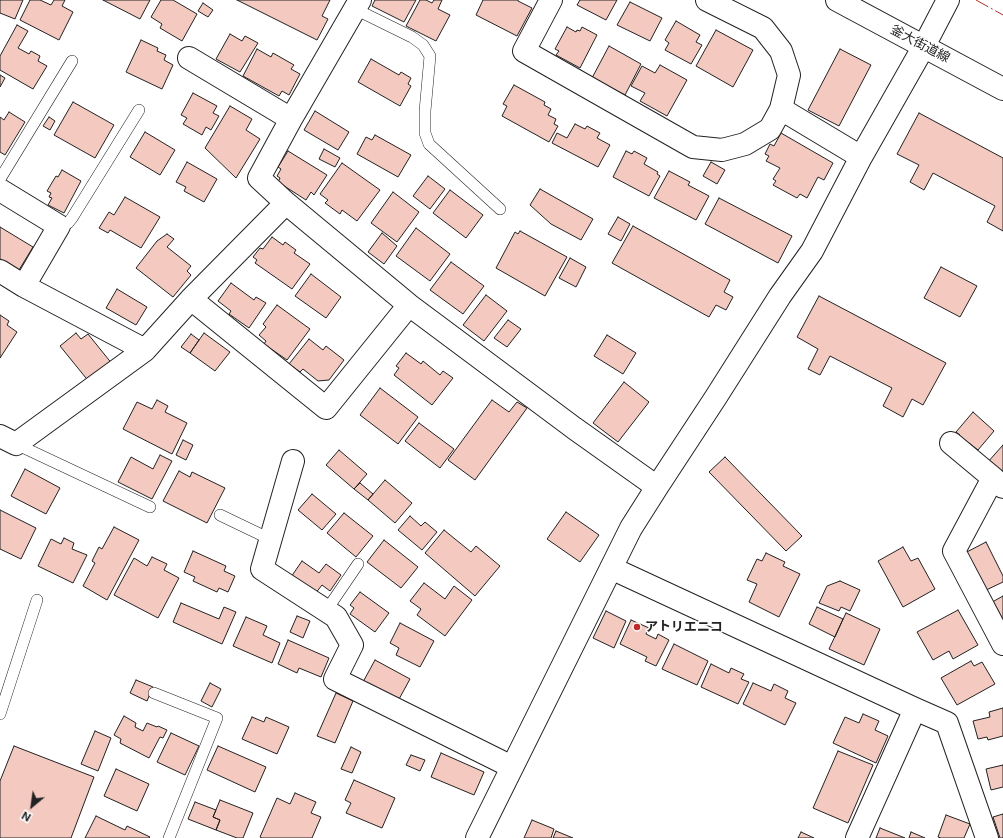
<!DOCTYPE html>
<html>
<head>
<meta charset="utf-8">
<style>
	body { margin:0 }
	#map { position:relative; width:1003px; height:838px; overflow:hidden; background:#fff; font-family:Inter,sans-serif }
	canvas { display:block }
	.north { position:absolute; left:12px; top:786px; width:40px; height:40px; -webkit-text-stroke:3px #fff; paint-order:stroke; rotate:209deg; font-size:11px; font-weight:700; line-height:16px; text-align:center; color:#222 }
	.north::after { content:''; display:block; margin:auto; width:14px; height:18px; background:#222; clip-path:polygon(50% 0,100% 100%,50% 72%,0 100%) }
</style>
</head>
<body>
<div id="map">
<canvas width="1003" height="838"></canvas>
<div class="north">N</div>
</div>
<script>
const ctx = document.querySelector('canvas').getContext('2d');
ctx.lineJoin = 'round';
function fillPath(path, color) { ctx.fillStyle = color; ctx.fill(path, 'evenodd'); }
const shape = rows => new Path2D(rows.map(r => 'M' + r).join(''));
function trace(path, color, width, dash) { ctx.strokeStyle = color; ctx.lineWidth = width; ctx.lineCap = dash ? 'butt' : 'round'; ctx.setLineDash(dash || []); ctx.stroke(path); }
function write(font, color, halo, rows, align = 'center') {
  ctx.font = font + ' Inter,"Noto Sans JP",sans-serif'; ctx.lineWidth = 3; ctx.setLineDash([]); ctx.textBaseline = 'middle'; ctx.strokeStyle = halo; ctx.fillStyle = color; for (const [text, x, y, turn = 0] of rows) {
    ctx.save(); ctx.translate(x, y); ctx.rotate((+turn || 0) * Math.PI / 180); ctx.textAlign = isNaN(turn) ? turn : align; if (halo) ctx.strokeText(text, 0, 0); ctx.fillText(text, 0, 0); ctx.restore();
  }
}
const building = shape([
	[0,0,23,0,15,19,0,13,0,0],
	[30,0,40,0,51,5,54,0,65,0,62,6,73,12,59,40,20,20,30,0],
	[103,0,150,0,140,19,103,0],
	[161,0,173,0,197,14,182,41,160,28,162,24,151,17,161,0],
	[237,0,330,0,322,16,328,19,317,40,237,0],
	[375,0,416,0,404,22,372,6,375,0],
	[420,0,426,0,432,3,434,0,442,0,438,9,450,15,436,41,406,26,420,0],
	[483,0,518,0,518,1,532,8,517,36,476,15,483,0],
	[580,0,617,0,606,20,577,5,580,0],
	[630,2,662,18,650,41,617,25,630,2],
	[203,3,213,10,208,17,198,11,203,3],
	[676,21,700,35,696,42,702,45,691,64,665,50,669,43,665,40,676,21],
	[17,25,28,31,18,48,29,54,31,51,40,56,38,61,47,66,33,89,0,70,0,56,17,25],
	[567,27,576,32,577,30,580,31,582,27,597,35,580,68,556,55,559,51,555,49,567,27],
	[716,30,753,50,733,87,696,66,716,30],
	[230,34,242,41,245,36,258,43,240,72,216,59,230,34],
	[141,40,158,48,157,51,166,55,164,60,173,65,162,89,126,72,141,40],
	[609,46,641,64,625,95,592,78,609,46],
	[257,49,271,57,273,53,294,65,291,69,300,74,289,95,282,91,279,96,243,76,257,49],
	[840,49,871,65,839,126,808,110,840,49],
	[371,59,399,75,401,72,411,78,408,84,411,86,400,106,358,82,371,59],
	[660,65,687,80,667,116,640,101,645,93,631,86,642,66,655,73,660,65],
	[0,75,5,78,0,87,0,75],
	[514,85,545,102,544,105,551,109,548,115,556,119,554,124,558,126,549,142,502,116,507,106,503,104,514,85],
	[193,93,217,106,213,113,219,116,211,130,206,127,202,135,183,124,187,118,181,115,193,93],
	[73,102,114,125,95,158,54,135,73,102],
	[230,106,252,119,246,130,260,139,236,178,205,148,230,106],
	[315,111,349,132,338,150,304,130,315,111],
	[9,112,25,122,5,155,0,152,0,117,4,120,9,112],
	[919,113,1003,158,1003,231,987,222,995,206,933,173,924,190,910,182,919,165,897,154,919,113],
	[49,117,55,121,50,130,43,126,49,117],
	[575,124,585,129,587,126,600,133,597,138,610,145,598,167,552,143,557,133,567,138,575,124],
	[145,132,175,150,160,175,130,157,145,132],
	[781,133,833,163,824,180,818,177,807,198,800,194,797,198,773,185,776,181,773,179,780,168,766,161,769,156,765,154,770,144,774,146,781,133],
	[375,135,411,155,398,177,357,154,366,137,372,140,375,135],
	[324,149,340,158,335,167,319,159,324,149],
	[288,151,327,175,314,195,311,192,306,200,278,182,280,178,277,176,281,169,278,167,288,151],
	[626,151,632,154,634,151,647,158,644,164,658,172,657,174,660,176,649,196,613,177,626,151],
	[187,162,217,179,204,202,184,191,186,187,176,182,187,162],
	[711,162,725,170,717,184,703,176,711,162],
	[342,163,380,190,357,221,342,210,340,214,325,203,328,200,320,194,342,163],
	[62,170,81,181,64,213,48,205,52,198,49,197,51,193,47,191,56,176,58,177,62,170],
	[669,171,690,182,688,185,709,196,696,220,654,198,669,171],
	[428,176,445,189,430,209,413,196,428,176],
	[540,189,593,219,581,240,551,224,530,205,540,189],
	[450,190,483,215,466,238,433,213,450,190],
	[393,192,419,212,397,242,371,223,393,192],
	[125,197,160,217,141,248,110,230,108,233,99,228,109,212,114,215,125,197],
	[719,198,792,236,778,263,705,224,719,198],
	[618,217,630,224,621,241,608,234,618,217],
	[633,226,730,280,724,292,733,297,726,310,716,305,709,317,612,263,633,226],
	[0,227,33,247,19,270,0,259,0,227],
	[416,228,450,254,430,281,396,256,416,228],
	[520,231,567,257,545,296,496,268,515,232,518,234,520,231],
	[382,233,397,246,384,264,368,252,382,233],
	[167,234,174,239,167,247,191,266,187,271,191,275,173,297,136,268,157,241,167,234],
	[272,237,283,245,285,242,296,250,294,253,310,264,292,289,255,263,257,260,253,257,260,248,263,249,272,237],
	[570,258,586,267,576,287,559,278,570,258],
	[451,262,484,286,463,314,430,290,451,262],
	[941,267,977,286,960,317,924,298,941,267],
	[311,274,341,297,326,318,295,296,311,274],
	[231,283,254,300,256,297,266,303,249,328,229,314,231,311,218,301,231,283],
	[117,289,147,307,136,325,106,308,117,289],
	[486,295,507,311,484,341,463,325,486,295],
	[819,296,946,363,923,405,912,399,903,417,883,406,892,388,830,356,820,375,808,369,818,349,797,337,819,296],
	[277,305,310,329,287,360,264,344,266,341,259,335,266,327,263,324,277,305],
	[0,315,9,321,7,325,17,332,0,358,0,315],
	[508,320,521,329,507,347,494,338,508,320],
	[76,333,81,339,88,334,113,365,90,383,60,346,76,333],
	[204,333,230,352,215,371,190,353,204,333],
	[191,334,199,340,190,353,181,347,191,334],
	[607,335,636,353,623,374,594,356,607,335],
	[309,339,323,350,326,346,344,360,329,380,318,381,303,369,300,372,289,364,309,339],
	[406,353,421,364,423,361,440,375,443,371,453,378,432,405,394,375,399,368,396,366,406,353],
	[624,382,649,402,618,442,593,423,624,382],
	[380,388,418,417,398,444,360,415,380,388],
	[157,400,168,406,165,412,187,423,172,454,123,429,137,402,152,409,157,400],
	[492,400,509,412,517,402,527,408,475,480,448,460,492,400],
	[973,412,994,431,978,450,969,443,965,448,955,440,960,435,956,432,973,412],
	[419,423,454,449,440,468,405,441,419,423],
	[183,440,193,445,186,460,176,455,183,440],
	[1003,445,1003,476,987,463,1003,445],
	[339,450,367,474,354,489,326,465,339,450],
	[160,455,172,461,152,499,118,482,131,457,153,469,160,455],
	[725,457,802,536,786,551,709,472,725,457],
	[25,469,60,488,46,514,11,496,25,469],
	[179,471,190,477,192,472,225,488,207,523,163,501,179,471],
	[385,480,412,503,395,523,368,500,385,480],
	[360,483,373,494,368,500,354,489,360,483],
	[312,494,336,514,322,530,298,510,312,494],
	[0,510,36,528,21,559,0,549,0,510],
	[566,512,599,535,580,562,547,539,566,512],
	[344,513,373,536,356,557,327,533,344,513],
	[410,516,421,526,425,522,437,532,422,550,398,530,410,516],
	[114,527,139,540,107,600,83,586,95,563,92,561,99,547,102,549,114,527],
	[444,530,471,552,476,546,500,566,475,596,425,553,444,530],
	[64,538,74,543,72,549,87,555,73,583,38,566,51,539,61,544,64,538],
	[384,540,418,567,401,588,367,562,384,540],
	[986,542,1003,576,1003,582,982,592,963,554,986,542],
	[903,547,911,561,918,558,935,589,903,607,878,561,903,547],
	[193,551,226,566,224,571,235,576,228,592,219,588,217,592,193,581,195,577,184,572,193,551],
	[766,553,785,562,783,566,800,574,779,617,749,602,757,584,747,580,757,559,762,561,766,553],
	[152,557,167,564,164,570,179,578,158,618,114,595,134,558,147,566,152,557],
	[302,561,319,573,326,564,341,575,330,591,322,585,315,594,291,577,302,561],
	[840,581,860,590,850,611,841,607,839,611,819,603,827,586,840,581],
	[424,583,445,599,454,586,472,600,445,636,417,615,421,609,410,601,424,583],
	[360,592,389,613,375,632,350,614,354,608,350,605,360,592],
	[1003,596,1003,624,987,605,1003,596],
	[181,603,219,619,224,607,236,612,222,644,173,622,181,603],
	[817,607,843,619,835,637,809,624,817,607],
	[958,610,978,645,953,659,949,651,933,660,917,632,958,610],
	[606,611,626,621,614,648,593,638,606,611],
	[846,613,880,629,864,665,829,649,846,613],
	[297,616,310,621,303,638,290,632,297,616],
	[246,617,267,626,263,635,280,643,272,663,233,646,246,617],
	[631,620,649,628,646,634,656,639,658,634,669,640,656,666,645,661,647,657,620,644,631,620],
	[400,623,434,641,420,667,396,655,399,648,390,643,400,623],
	[288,640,329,658,321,677,299,668,297,673,278,664,288,640],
	[674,644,708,661,697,685,662,669,674,644],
	[375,660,410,679,398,701,363,682,375,660],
	[971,661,974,666,982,662,995,684,957,705,941,678,971,661],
	[711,664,729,673,731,668,744,674,741,679,749,682,738,704,701,687,711,664],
	[136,680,153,687,147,701,130,693,136,680],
	[210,683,221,689,212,707,201,701,210,683],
	[753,683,771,691,774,684,788,691,785,698,796,703,785,725,743,704,753,683],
	[336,693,353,701,335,743,317,736,336,693],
	[1003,708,1003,736,988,740,987,737,978,739,973,721,990,717,989,712,1003,708],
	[863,714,879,721,875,730,888,736,876,763,833,743,845,717,859,723,863,714],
	[124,716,136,723,135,727,143,731,147,723,157,727,158,726,167,730,163,738,160,737,149,758,120,743,121,739,114,735,124,716],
	[252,717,264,722,266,717,289,727,277,754,242,739,252,717],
	[95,731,111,738,98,771,81,764,95,731],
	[171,733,199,746,185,775,157,762,171,733],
	[14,746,94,777,71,838,0,838,0,781,14,746],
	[218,746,266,767,255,792,207,770,218,746],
	[351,747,361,752,352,773,341,769,351,747],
	[838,751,873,765,848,823,813,808,838,751],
	[441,753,484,772,474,795,431,777,441,753],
	[411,755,425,760,420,771,406,765,411,755],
	[1003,765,1003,787,991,790,986,769,1003,765],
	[116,769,149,784,137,811,104,796,116,769],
	[354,780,395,798,382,828,346,813,351,803,345,800,354,780],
	[295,793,316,802,311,813,321,817,312,838,262,838,260,837,277,798,290,804,295,793],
	[220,800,253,813,243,838,237,838,216,830,220,820,213,817,220,800],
	[195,802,216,810,213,817,220,820,216,830,188,819,195,802],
	[1003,814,1003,838,1000,838,993,817,1003,814],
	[946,815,970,824,964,838,941,838,938,837,946,815],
	[96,816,125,830,127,826,150,837,149,838,85,838,96,816],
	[532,820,554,829,551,838,524,838,532,820],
	[880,828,905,838,876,838,880,828],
	[556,831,573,838,553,838,556,831],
	[801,832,814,838,798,838,801,832],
	[911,832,925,838,909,838,911,832]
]);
fillPath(building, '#f3c9c0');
trace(building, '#222', 1);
const service = shape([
	[355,9,412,37,423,45,430,56,425,111,425,133,429,144,500,209],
	[0,179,72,61],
	[59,226,68,223,72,218,139,110],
	[16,444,150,507],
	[220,515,270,539],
	[326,611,358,564],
	[154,693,217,718,169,838],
	[0,714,37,600]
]);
const minor = shape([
	[360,0,291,119,259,178,286,203,409,305,574,428,657,487],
	[551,0,524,51,693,147,722,150,745,144,770,129,781,109,789,75,781,51,763,28,707,0],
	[189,58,291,119],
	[781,109,861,157],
	[0,190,59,226,24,286],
	[0,271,24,286,145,350,191,299,286,203],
	[191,299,326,408,409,305],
	[0,436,16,444,145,350],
	[951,443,993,478],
	[293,461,262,569,336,617,352,645,335,679,512,767],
	[1003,487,993,478,954,551,1003,644],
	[611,568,915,709,947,723,987,838],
	[477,838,631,528,657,487,716,397,780,296,812,251,861,157,924,46],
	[857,838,915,709]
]);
const tertiary = shape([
	[837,0,1003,89],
	[924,46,948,0]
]);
trace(service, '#222', 12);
trace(minor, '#222', 24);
trace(tertiary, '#222', 24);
trace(service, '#fff', 11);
trace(minor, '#fff', 22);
trace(tertiary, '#fff', 22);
trace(shape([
	[976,0,1003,15]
]), '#c62828', 1, [14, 3, 2, 3]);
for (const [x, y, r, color] of [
	[637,627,4,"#c62828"]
]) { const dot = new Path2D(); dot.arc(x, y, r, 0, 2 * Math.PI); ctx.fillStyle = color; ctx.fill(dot); trace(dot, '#fff', 1.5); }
write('13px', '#222', '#fff', [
	["釜大街道線",920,44,28]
]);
write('bold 13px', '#222', '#fff', [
	["アトリエニコ",645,627]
], 'left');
</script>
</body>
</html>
